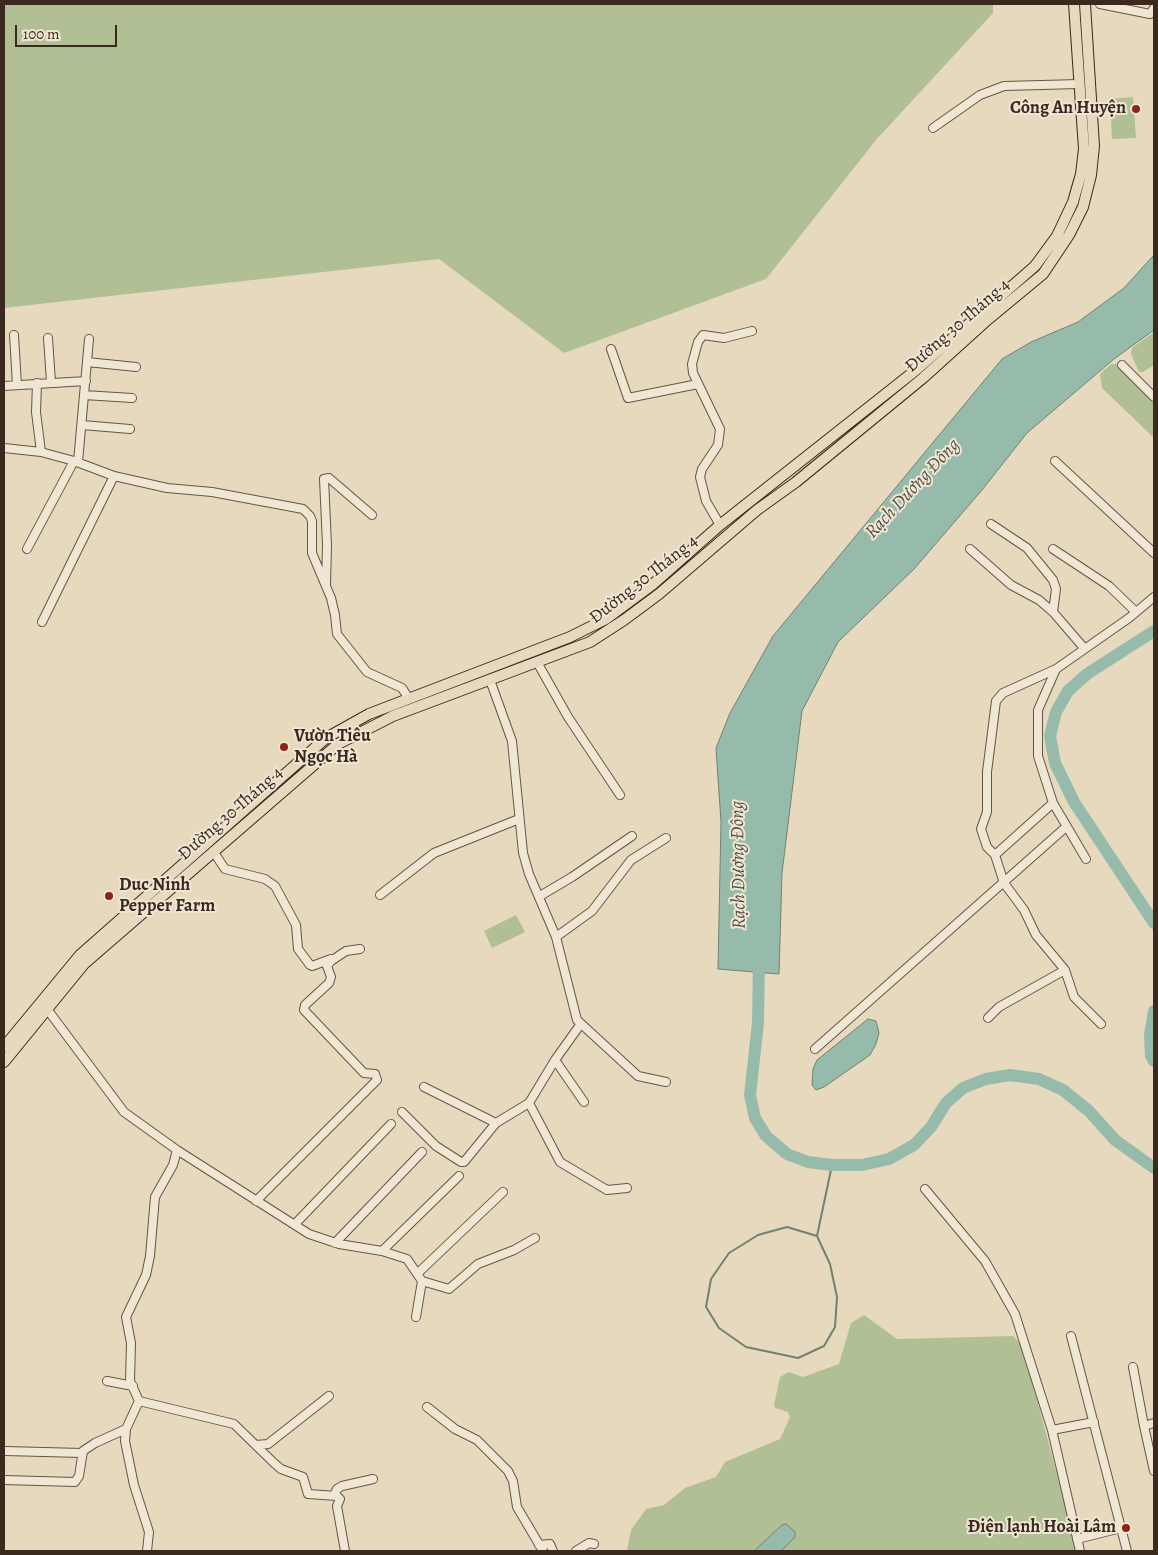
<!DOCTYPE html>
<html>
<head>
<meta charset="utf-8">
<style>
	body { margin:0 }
	#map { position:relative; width:1158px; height:1555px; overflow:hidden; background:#e6d9bd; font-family:Alegreya,serif }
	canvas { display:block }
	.frame { position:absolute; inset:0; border:5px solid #3b2920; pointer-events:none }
	.scale { position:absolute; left:15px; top:25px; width:102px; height:22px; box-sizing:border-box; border:2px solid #3b2920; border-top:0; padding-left:6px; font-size:15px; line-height:18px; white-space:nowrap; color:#3b2920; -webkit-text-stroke:4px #efe6d4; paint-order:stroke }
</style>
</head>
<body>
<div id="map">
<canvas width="1158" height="1555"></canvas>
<div class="frame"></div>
<div class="scale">100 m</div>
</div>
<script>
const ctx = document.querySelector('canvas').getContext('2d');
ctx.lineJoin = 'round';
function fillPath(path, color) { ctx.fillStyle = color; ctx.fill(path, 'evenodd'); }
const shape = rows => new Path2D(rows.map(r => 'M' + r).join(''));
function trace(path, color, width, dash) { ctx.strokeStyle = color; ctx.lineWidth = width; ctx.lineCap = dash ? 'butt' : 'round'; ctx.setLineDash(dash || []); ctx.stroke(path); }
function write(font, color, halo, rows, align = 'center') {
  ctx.font = font + ' Alegreya,serif'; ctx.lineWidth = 4; ctx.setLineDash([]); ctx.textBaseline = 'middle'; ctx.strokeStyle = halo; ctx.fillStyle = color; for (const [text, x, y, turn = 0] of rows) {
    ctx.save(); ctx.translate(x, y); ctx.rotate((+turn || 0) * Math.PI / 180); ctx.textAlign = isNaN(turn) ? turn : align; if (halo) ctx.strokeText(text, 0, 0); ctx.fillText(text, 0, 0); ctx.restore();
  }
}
fillPath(shape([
	[4,4,993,4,993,13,876,140,766,279,564,353,439,259,4,308],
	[1133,97,1136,138,1112,139,1110,99],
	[1154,332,1154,365,1143,372,1139,372,1131,354,1132,348],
	[1111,364,1117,364,1154,401,1154,438,1102,388,1100,374],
	[516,915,525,932,492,948,484,931],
	[864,1315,897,1339,1013,1336,1023,1346,1077,1551,627,1551,631,1530,646,1509,664,1505,685,1488,716,1477,725,1462,780,1439,790,1417,788,1412,775,1408,774,1405,780,1377,789,1372,803,1377,839,1364,851,1323]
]), '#b1c094');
const water = shape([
	[1154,255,1154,330,1114,359,1027,433,982,490,914,569,838,642,802,711,782,873,779,974,718,969,721,822,716,748,730,713,773,636,1002,359,1031,342,1078,322,1124,288,1154,255],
	[868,1019,876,1021,879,1033,876,1044,870,1055,824,1087,816,1090,812,1085,813,1069,817,1060,868,1019],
	[786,1524,795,1532,795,1537,781,1551,754,1551,782,1525,786,1524]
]);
fillPath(water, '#97bbab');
trace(water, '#728173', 1);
trace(shape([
	[817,1236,787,1227,758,1235,729,1253,711,1279,706,1307,719,1328,746,1347,798,1358,824,1346,835,1327,837,1297,830,1264,817,1236,832,1165]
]), '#728173', 2);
trace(shape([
	[1154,631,1087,674,1068,691,1056,712,1050,736,1055,763,1074,802,1154,923],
	[759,957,758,1023,750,1095,755,1118,766,1136,787,1154,808,1162,832,1165,862,1165,889,1159,914,1145,931,1127,946,1103,963,1088,986,1079,1010,1075,1039,1079,1063,1090,1089,1111,1115,1140,1154,1168],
	[1154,1011,1150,1035,1151,1056,1154,1061]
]), '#97bbab', 12);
const minor = shape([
	[1100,4,1150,14,1154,8],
	[933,128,980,95,1004,86,1079,84],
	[14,335,17,385],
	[48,338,51,382],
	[611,349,628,398,698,384],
	[87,362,136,367],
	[1122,365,1154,397],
	[37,383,36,412,41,452],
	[4,386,86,381],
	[84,395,132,398],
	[82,425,130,429],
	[4,448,41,452,74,461,114,476,167,488,212,492,303,509,310,516,312,521,312,553,331,598,335,615,337,634,367,672,402,688,409,699],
	[1055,461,1154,553],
	[78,462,89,339],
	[991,524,1027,548,1053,580,1056,589,1053,612],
	[720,525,706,501,700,477,702,469,718,445,720,429,693,373,692,364,698,342,703,335,724,338,752,331],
	[27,549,74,461],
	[970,549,1011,585,1039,600,1053,612,1084,648],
	[1053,549,1109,586,1136,612],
	[326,586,327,545,324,479,329,478,372,515],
	[42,622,114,476],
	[537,662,568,717,620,795],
	[1056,669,1003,693,996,701,987,772,987,812,981,829,987,847,995,855,1004,883,1024,910,1036,935,1065,970,1074,997,1101,1024],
	[490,680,512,741,523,853,529,874,556,937,577,1020,638,1076,666,1082],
	[213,851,225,869,265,879,275,886,296,925,298,949,310,965,312,966,331,959],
	[995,855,1053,803],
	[1086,859,1053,803,1038,756,1038,710,1056,669,1129,618,1154,597],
	[380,895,434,853,519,819],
	[540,896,572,877,632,836],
	[556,937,592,911,631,860,666,838],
	[47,1009,124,1112,177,1150,309,1234,339,1244,382,1251,407,1259,422,1281,449,1289,478,1264,514,1250,535,1238],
	[988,1018,999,1007,1065,970],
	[815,1049,1066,827],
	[555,1060,584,1102],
	[424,1087,496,1123],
	[529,1103,560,1162,607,1190,627,1188],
	[402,1112,436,1146,461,1162,464,1162,496,1123,529,1103,555,1060,580,1025],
	[925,1189,985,1261,1015,1314,1052,1430,1080,1551],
	[256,1201,377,1080,375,1074,364,1073,304,1010,305,1005,329,983,331,977,327,966,331,961,346,951,360,949],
	[295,1224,391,1124],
	[335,1243,422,1152],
	[382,1251,459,1176],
	[418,1273,503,1192],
	[416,1317,422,1281],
	[1071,1336,1127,1551],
	[1133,1367,1144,1426],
	[107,1381,133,1386],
	[139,1401,234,1424,274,1463,281,1469,303,1477,308,1494,337,1496,340,1499,337,1506,345,1551],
	[427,1407,455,1429,477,1440,508,1471,513,1481,517,1507,543,1551],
	[1154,1423,1144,1426,1154,1471],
	[1052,1430,1094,1422],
	[256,1445,268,1444,329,1396],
	[5,1451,82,1453],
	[4,1480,75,1482,79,1476,83,1451,95,1443,126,1429],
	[334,1495,337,1489,342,1486,373,1479],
	[1077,1539,1121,1528],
	[539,1545,550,1544,553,1551],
	[147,1551,149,1532,134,1485,125,1441,126,1429,139,1401,130,1381,131,1343,126,1317,146,1275,150,1256,155,1197,173,1165,177,1150],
	[576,1551,589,1543,594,1544]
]);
const major = shape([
	[4,1047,80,955,326,738,369,714,570,637,606,619,652,585,720,525,916,370,1035,266,1057,236,1073,202,1081,174,1084,149,1074,4],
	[4,1062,84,964,338,744,393,716,590,642,624,620,659,594,757,510,796,482,923,378,985,322,1043,274,1069,235,1083,207,1091,175,1094,146,1085,4]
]);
trace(minor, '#665547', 10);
trace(major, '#3b2920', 12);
trace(minor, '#efe6d4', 8);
trace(major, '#e6d9bd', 10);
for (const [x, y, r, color] of [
	[1136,109,5,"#8f2418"],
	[284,747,5,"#8f2418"],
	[109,896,5,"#8f2418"],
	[1126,1528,5,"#8f2418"]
]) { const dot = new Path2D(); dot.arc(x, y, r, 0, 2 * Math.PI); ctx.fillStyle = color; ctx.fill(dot); trace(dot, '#efe6d4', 2); }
write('bold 18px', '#3b2920', '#efe6d4', [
	["Công An Huyện",1126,109],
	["Vườn Tiêu",294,737,"left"],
	["Ngọc Hà",294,758,"left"],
	["Duc Ninh",119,886,"left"],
	["Pepper Farm",119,907,"left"],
	["Điện lạnh Hoài Lâm",1116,1528]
], 'right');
write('18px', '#3b2920', '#efe6d4', [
	["Đường 30 Tháng 4",958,326,-41],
	["Đường 30 Tháng 4",644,580,-38],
	["Đường 30 Tháng 4",231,814,-41]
]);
write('italic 19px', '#524e43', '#efe6d4', [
	["Rạch Dương Đông",913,489,-47],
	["Rạch Dương Đông",739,865,-91]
]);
</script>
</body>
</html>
